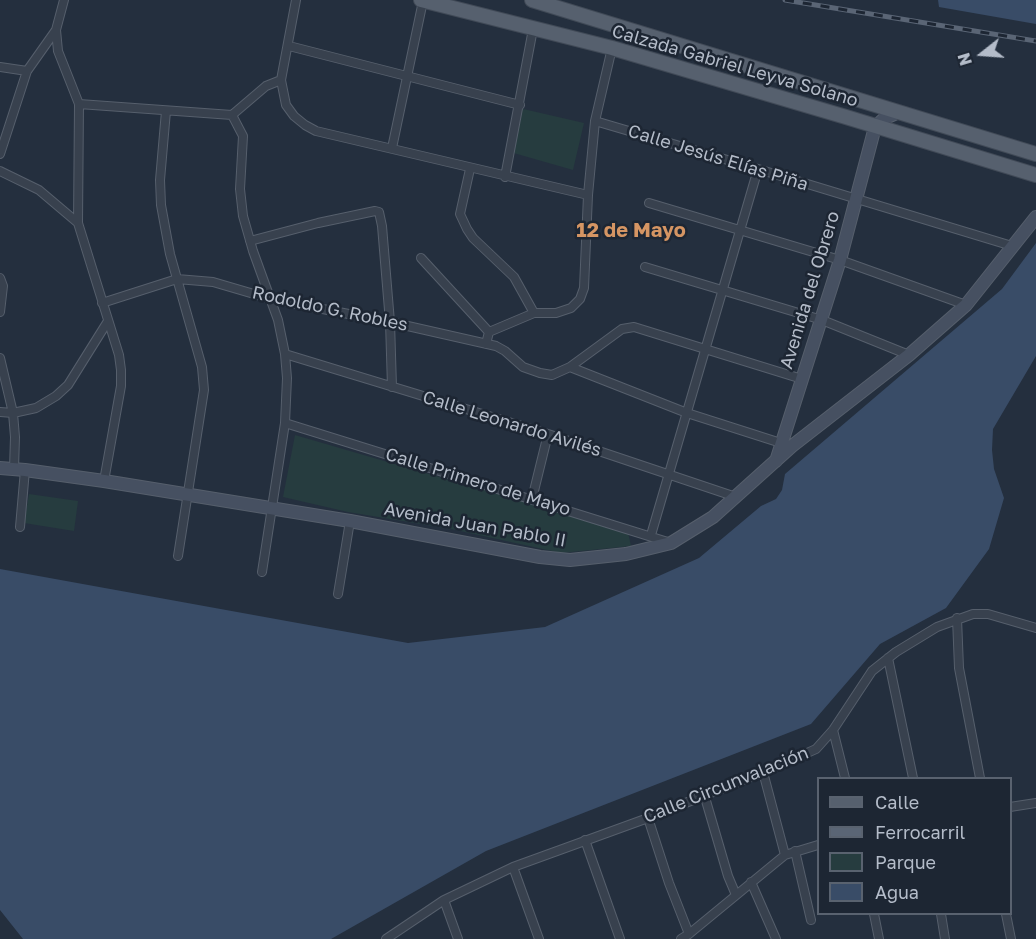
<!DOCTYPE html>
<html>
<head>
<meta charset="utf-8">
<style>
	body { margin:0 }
	#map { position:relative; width:1036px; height:939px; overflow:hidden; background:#242f3e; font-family:"Golos Text",sans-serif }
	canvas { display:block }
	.legend { position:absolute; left:817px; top:777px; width:195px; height:138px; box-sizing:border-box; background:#1d2633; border:2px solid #59626f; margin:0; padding:8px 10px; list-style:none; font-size:18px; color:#b4bcc9 }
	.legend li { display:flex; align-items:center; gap:12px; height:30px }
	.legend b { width:30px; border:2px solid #59626f }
	.north { position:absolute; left:952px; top:24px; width:60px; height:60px; -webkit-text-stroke:4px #1d2633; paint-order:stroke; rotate:253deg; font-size:16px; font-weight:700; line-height:24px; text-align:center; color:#b4bcc9 }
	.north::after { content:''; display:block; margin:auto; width:21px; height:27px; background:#b4bcc9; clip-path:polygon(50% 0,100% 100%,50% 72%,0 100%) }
</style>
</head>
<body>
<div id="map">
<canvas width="1036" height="939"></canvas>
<ul class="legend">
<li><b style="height:8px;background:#56606e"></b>Calle</li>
<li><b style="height:8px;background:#5a6575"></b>Ferrocarril</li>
<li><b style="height:16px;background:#263c3f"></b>Parque</li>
<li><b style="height:16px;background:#394c67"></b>Agua</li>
</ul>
<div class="north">N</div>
</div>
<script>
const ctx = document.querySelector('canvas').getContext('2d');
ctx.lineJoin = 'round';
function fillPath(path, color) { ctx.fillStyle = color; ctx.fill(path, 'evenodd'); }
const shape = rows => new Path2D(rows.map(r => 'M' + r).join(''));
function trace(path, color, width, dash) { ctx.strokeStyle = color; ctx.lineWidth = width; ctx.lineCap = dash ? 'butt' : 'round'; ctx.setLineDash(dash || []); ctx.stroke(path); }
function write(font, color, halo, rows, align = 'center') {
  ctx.font = font + ' "Golos Text",sans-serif'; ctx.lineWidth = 5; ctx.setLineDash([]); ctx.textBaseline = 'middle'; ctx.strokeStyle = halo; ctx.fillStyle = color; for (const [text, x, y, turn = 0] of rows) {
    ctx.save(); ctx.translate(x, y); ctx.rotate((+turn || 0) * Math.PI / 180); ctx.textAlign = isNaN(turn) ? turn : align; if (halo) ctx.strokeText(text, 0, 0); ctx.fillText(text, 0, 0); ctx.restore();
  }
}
fillPath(shape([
	[519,108,584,123,573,170,510,152],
	[295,435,628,532,631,546,561,553,451,529,348,512,283,497],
	[29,494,78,501,74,531,24,523]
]), '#263c3f');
fillPath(shape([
	[938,0,1036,0,1036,24,939,7],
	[1036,243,1036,356,993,429,992,450,994,469,1004,498,989,549,946,608,880,644,811,724,486,851,331,939,23,939,0,910,0,569,408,643,545,627,699,558,761,506,776,499,782,490,785,474,1002,289]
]), '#394c67');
const street = shape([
	[64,0,56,30,58,51,79,104,78,223,119,355,121,370,121,386,104,481],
	[296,0,281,80,286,105,294,116,305,125,316,131,588,195],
	[289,46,520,105],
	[0,67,27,71],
	[79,104,232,115],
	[166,111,160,180,161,205,170,254,202,367,204,390,178,556],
	[595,121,758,169,1012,246],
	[392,148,423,1],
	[0,154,27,71,56,30],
	[470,169,460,214,467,229,473,238,514,277,534,313],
	[0,171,39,190,78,223],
	[505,177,533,29],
	[649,203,840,260,966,305],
	[250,241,318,223,375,211,379,212,382,226,390,322,392,387],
	[421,258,489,332],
	[645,267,822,320,909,355],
	[0,278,3,286,0,312],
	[102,303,177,279,213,282,271,299,390,322,496,346,505,351,523,367,540,373,552,375,570,367,622,329,634,327,802,379],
	[486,344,489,332,534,313,556,313,571,308,580,299,584,288,588,195,595,121,612,48],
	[285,354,548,434,736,497],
	[0,358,13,413,15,437,14,469],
	[570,367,687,413,784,444],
	[0,412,13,413,36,408,56,396,68,385,108,321],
	[285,423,671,543],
	[532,499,548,434],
	[20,527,25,470],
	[651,535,758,169],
	[262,572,285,423,287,378,285,354,278,320,253,251,243,216,240,189,243,136,232,115,266,86,281,80],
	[338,594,350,521],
	[957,618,959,668,980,778],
	[888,658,913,778],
	[833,730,845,778],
	[763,772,785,855],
	[704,794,728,876,736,895],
	[1010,807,1036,803],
	[648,818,669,883,689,934],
	[585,840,620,939],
	[795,851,811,920],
	[513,867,539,939],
	[751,882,776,939],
	[444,900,458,939],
	[874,914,879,939],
	[941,914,945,939],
	[1006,914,1011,939],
	[386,939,444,900,513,867,648,818,778,766,816,749,833,730,872,671,896,652,937,627,973,614,988,614,1036,628],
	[681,939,689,934,785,855,818,845]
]);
const secondary = shape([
	[776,461,840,260,875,127,885,118,899,112],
	[0,468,25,470,104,481,350,521,540,557,570,560,626,554,671,543,713,517,792,446,909,355,966,305,1036,217]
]);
const primary = shape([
	[421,0,612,48,846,117,1036,175],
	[532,0,1036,154]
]);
trace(street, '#565f6c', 10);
trace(secondary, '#565f6c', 14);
trace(primary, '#414a57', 16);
trace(street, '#38414e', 8);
trace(secondary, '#465061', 12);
trace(primary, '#56606e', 14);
const rail = shape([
	[785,0,1036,41]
]);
trace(rail, '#5a6575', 5);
trace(rail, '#1d2633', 3, [9]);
write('18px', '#b4bcc9', '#1d2633', [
	["Calzada Gabriel Leyva Solano",735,66,16],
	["Calle Jesús Elías Piña",718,158,17],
	["Avenida del Obrero",810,290,-73],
	["Rodoldo G. Robles",330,309,12],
	["Calle Leonardo Avilés",512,424,17],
	["Calle Primero de Mayo",478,482,17],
	["Avenida Juan Pablo II",475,525,10],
	["Calle Circunvalación",726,785,-22]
]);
write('bold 20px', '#d59563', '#1d2633', [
	["12 de Mayo",631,231]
]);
</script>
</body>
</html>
